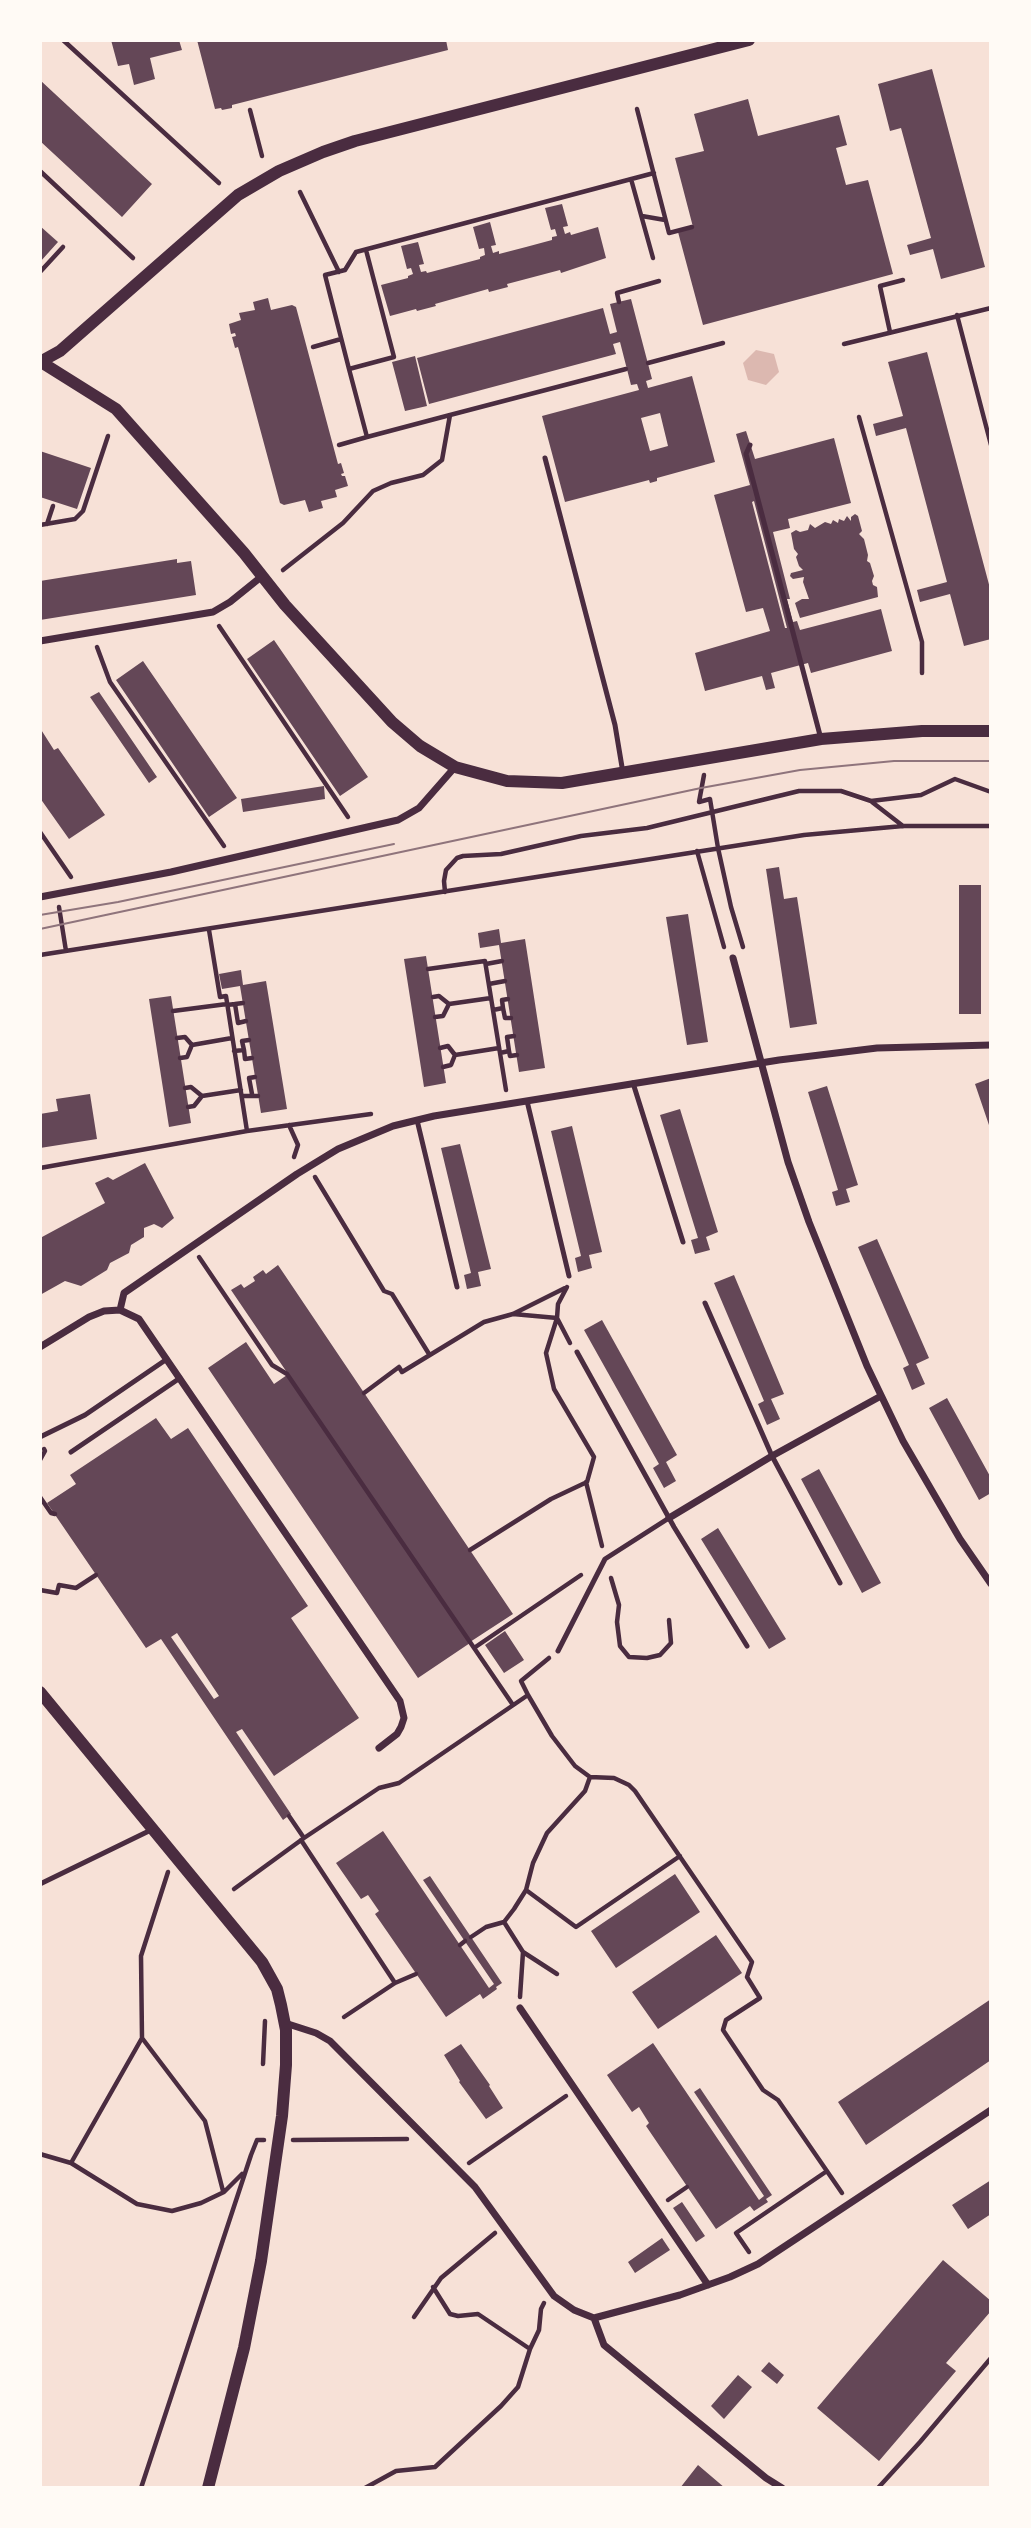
<!DOCTYPE html>
<html>
<head>
<meta charset="utf-8">
<style>
	body { margin:0 }
	#map { position:relative; width:1031px; height:2528px; overflow:hidden; background:#f7e1d7; font-family:Barlow,sans-serif }
	canvas { display:block }
	.frame { position:absolute; inset:0; border:42px solid #fffaf5; pointer-events:none }
</style>
</head>
<body>
<div id="map">
<canvas width="1031" height="2528"></canvas>
<div class="frame"></div>
</div>
<script>
const ctx = document.querySelector('canvas').getContext('2d');
ctx.lineJoin = 'round';
function fillPath(path, color) { ctx.fillStyle = color; ctx.fill(path, 'evenodd'); }
const shape = rows => new Path2D(rows.map(r => 'M' + r).join(''));
function trace(path, color, width, dash) { ctx.strokeStyle = color; ctx.lineWidth = width; ctx.lineCap = dash ? 'butt' : 'round'; ctx.setLineDash(dash || []); ctx.stroke(path); }
fillPath(shape([
	[756,350,774,354,779,372,766,385,748,380,743,363]
]), '#dcb8b0');
fillPath(shape([
	[111,40,179,40,182,50,150,58,155,79,134,85,129,64,118,66],
	[197,40,446,40,448,50,232,105,232,108,222,110,221,108,215,109],
	[932,69,985,267,941,279,933,249,910,255,907,245,931,238,901,128,890,131,878,84],
	[40,80,152,184,122,217,40,141],
	[748,99,758,136,839,115,847,145,836,148,846,185,868,180,893,274,703,325,678,232,693,227,675,158,704,151,694,114],
	[562,204,568,226,563,227,565,234,570,232,571,235,598,227,606,258,561,273,560,270,507,284,508,287,489,292,488,289,435,304,436,306,417,311,416,309,390,316,381,285,408,278,408,276,413,274,411,268,407,269,401,246,418,242,424,264,419,265,421,272,426,271,427,273,480,259,480,257,485,255,484,248,479,249,473,227,490,222,496,245,491,246,493,253,499,251,499,254,526,247,552,240,552,237,557,236,555,229,551,230,545,208],
	[40,226,58,242,40,262],
	[268,298,271,310,292,305,296,307,338,464,341,463,344,473,341,474,342,476,345,476,348,486,335,490,337,497,321,501,323,508,309,512,305,500,284,505,280,503,238,347,235,348,232,337,236,336,235,333,231,334,229,324,241,320,239,313,255,310,253,302],
	[631,299,652,379,646,381,648,388,692,376,715,462,657,478,657,481,650,483,649,480,565,502,542,416,639,390,637,384,631,385,620,342,613,344,616,354,429,404,417,358,603,308,610,334,617,332,610,304],
	[660,413,668,446,650,451,641,418],
	[927,352,991,592,991,639,964,646,950,594,920,602,917,590,947,582,906,428,876,436,873,424,903,416,888,362],
	[415,356,427,406,405,411,392,362],
	[746,431,755,459,834,438,851,503,788,519,790,528,773,532,790,599,787,599,793,622,797,621,800,630,881,609,892,651,811,673,808,663,771,673,775,688,766,690,762,676,705,691,695,653,770,631,763,608,746,612,714,495,750,485,736,434],
	[754,501,787,628,785,628,752,502],
	[40,451,91,468,77,509,40,497],
	[855,514,858,516,862,531,859,534,864,539,868,555,867,561,870,563,874,576,872,581,873,585,877,587,878,597,800,618,795,603,802,599,809,599,803,582,804,577,793,579,790,576,791,573,803,570,799,566,796,557,798,554,794,549,791,533,796,530,800,532,808,530,810,524,815,528,825,522,831,524,833,520,838,523,839,519,844,521,847,516,851,521,851,517],
	[177,559,177,563,191,561,196,595,40,620,40,581],
	[274,640,368,777,340,796,247,659],
	[143,661,237,798,209,817,116,680],
	[99,692,157,777,149,783,90,697],
	[40,728,54,750,58,748,105,815,69,839,40,798],
	[324,786,325,799,243,812,241,799],
	[779,867,784,899,797,897,817,1024,790,1028,766,869],
	[959,885,981,885,981,1014,959,1014],
	[688,914,708,1042,687,1045,666,917],
	[499,929,501,943,525,939,545,1068,519,1072,499,945,480,948,478,933],
	[426,956,446,1083,424,1087,404,959],
	[241,970,243,985,266,981,287,1109,261,1113,240,986,222,989,219,974],
	[171,996,191,1123,169,1127,149,999],
	[991,1078,991,1128,990,1128,975,1084],
	[827,1086,858,1185,846,1189,850,1202,836,1206,832,1192,838,1190,808,1092],
	[90,1094,97,1139,40,1148,40,1114,58,1111,56,1099],
	[680,1109,718,1232,706,1237,710,1250,695,1254,691,1240,698,1238,660,1115],
	[572,1126,602,1252,589,1255,592,1268,578,1272,575,1258,581,1256,551,1131],
	[460,1144,491,1269,478,1272,481,1286,467,1289,464,1275,471,1273,441,1148],
	[145,1163,174,1218,162,1228,154,1224,144,1228,144,1237,131,1245,129,1253,110,1263,107,1270,81,1286,65,1281,40,1295,40,1233,42,1237,105,1203,95,1183,108,1177,113,1180],
	[877,1239,929,1358,916,1364,925,1384,912,1390,903,1368,909,1365,858,1247],
	[278,1265,513,1614,470,1642,231,1290,241,1284,244,1288,255,1281,253,1277,263,1270,266,1274],
	[734,1275,784,1394,771,1399,780,1419,767,1425,758,1404,764,1401,714,1283],
	[602,1320,677,1455,666,1462,676,1481,664,1488,653,1468,659,1464,584,1330],
	[246,1342,274,1384,287,1375,470,1643,418,1678,208,1368],
	[947,1398,991,1478,991,1493,979,1500,929,1408],
	[156,1418,171,1439,188,1428,308,1606,291,1618,359,1718,274,1776,242,1729,236,1732,291,1814,283,1820,161,1639,146,1648,47,1503,76,1484,70,1475],
	[177,1633,219,1696,214,1699,171,1637],
	[819,1469,881,1583,862,1593,801,1479],
	[718,1528,786,1639,769,1649,701,1539],
	[505,1631,524,1660,504,1673,485,1645],
	[383,1831,489,1988,494,1984,423,1880,430,1876,502,1983,496,1987,497,1989,483,1999,480,1994,446,2017,375,1914,379,1911,368,1895,361,1899,336,1863],
	[675,1874,700,1912,616,1968,591,1931],
	[716,1935,742,1973,658,2029,632,1992],
	[991,1999,991,2060,866,2145,838,2102],
	[653,2043,759,2200,764,2196,694,2092,700,2088,772,2195,766,2199,768,2202,754,2211,750,2206,716,2229,646,2126,649,2123,639,2107,632,2112,607,2075],
	[461,2044,490,2085,489,2086,503,2108,486,2119,459,2082,460,2081,444,2055],
	[991,2180,991,2214,968,2229,952,2205],
	[682,2202,705,2236,696,2242,673,2208],
	[662,2238,670,2250,635,2273,628,2262],
	[943,2260,991,2301,991,2311,946,2363,956,2371,879,2461,817,2408],
	[769,2362,784,2375,777,2384,761,2371],
	[738,2375,752,2387,724,2419,711,2406],
	[698,2465,725,2488,680,2488]
]), '#644757');
trace(shape([
	[63,40,219,183],
	[637,109,669,233,692,227],
	[250,110,262,156],
	[40,171,133,258],
	[631,179,653,258],
	[300,192,339,272],
	[642,216,665,220],
	[366,250,394,357,349,369,367,437,450,415],
	[40,272,63,247],
	[619,302,617,293,659,281],
	[957,315,991,445],
	[890,332,880,286,903,280],
	[844,344,991,308],
	[313,347,341,339],
	[648,363,723,343],
	[349,369,325,275,345,270,356,252,654,173],
	[859,417,922,642,922,673],
	[339,445,367,437],
	[47,524,53,506],
	[40,525,75,519,83,511,108,436],
	[283,570,343,523,373,491,391,483,423,475,442,460,450,415,626,369],
	[219,626,348,817],
	[97,647,110,682,224,846],
	[704,775,699,802,710,799,718,848,731,907,743,947],
	[872,802,903,826],
	[40,832,71,877],
	[697,851,724,947],
	[445,892,444,881,446,870,457,858,463,856,501,854,581,836,647,828,799,791,841,791,871,801,921,795,955,779,991,792],
	[59,907,66,951],
	[209,930,220,997,226,996,247,1131],
	[40,955,804,835,903,826,991,826],
	[486,964,502,961],
	[428,969,485,961,506,1090],
	[489,984,505,981],
	[433,997,439,996,449,1004,491,998],
	[235,1004,238,1023,246,1021],
	[227,1005,243,1003],
	[503,1008,502,1000,508,999],
	[493,1010,503,1008,505,1018,511,1018],
	[173,1011,227,1004],
	[435,1017,443,1016,449,1004],
	[177,1038,185,1037,192,1045],
	[440,1048,448,1046,455,1055],
	[244,1050,242,1041,249,1040],
	[234,1051,244,1050,245,1059,252,1058],
	[509,1051,507,1037,514,1036],
	[500,1053,509,1051,510,1056,517,1055],
	[180,1058,187,1057,192,1045,232,1038],
	[443,1067,451,1065,455,1055,499,1048],
	[185,1088,191,1087,202,1096],
	[252,1094,249,1078,255,1077],
	[242,1096,258,1096],
	[188,1107,194,1106,202,1096,241,1090],
	[289,1125,298,1145,294,1157],
	[40,1168,247,1131,371,1114],
	[315,1177,384,1291,392,1294,429,1354],
	[199,1257,272,1365,287,1374,513,1705],
	[567,1287,558,1304,557,1318,570,1343],
	[364,1393,399,1367,402,1372,484,1322,513,1314,565,1288],
	[40,1460,45,1451,44,1449],
	[586,1482,602,1546],
	[40,1497,51,1513,55,1514],
	[470,1550,551,1499,587,1482,594,1457,554,1389,546,1353,557,1318,513,1314],
	[611,1578,619,1605,617,1622,620,1646,629,1657,647,1658,660,1655,671,1643,669,1620],
	[40,1590,57,1593,59,1585,76,1588,96,1575],
	[474,1648,581,1575],
	[528,1695,552,1736,575,1766,590,1777,614,1778,629,1785,635,1791,752,1962,747,1977,760,1998,726,2020,723,2030,763,2090,778,2100,842,2193],
	[289,1816,304,1838],
	[301,1840,395,1983],
	[234,1889,304,1838,379,1788,399,1783,528,1695,521,1681,549,1658],
	[526,1890,576,1927,680,1856],
	[504,1922,523,1952,520,1997],
	[471,1937,486,1927,504,1922,514,1909,526,1890,533,1863,547,1833,585,1791,590,1777],
	[460,1945,465,1941],
	[523,1952,557,1974],
	[344,2017,395,1983,416,1974],
	[142,2038,205,2121,223,2191],
	[263,2064,265,2021],
	[293,2140,407,2139],
	[40,2154,71,2163,137,2204,172,2211,201,2203,224,2192,242,2174],
	[71,2163,142,2038,141,1956,168,1872],
	[469,2163,566,2096],
	[668,2200,687,2187],
	[749,2252,736,2233,827,2171],
	[433,2287,450,2314,458,2316,478,2314,530,2349],
	[414,2317,441,2278,495,2233],
	[141,2488,251,2155,257,2140,264,2140],
	[365,2488,396,2471,435,2467,501,2406,518,2387,530,2349,539,2330,541,2309,544,2303],
	[878,2488,920,2442,991,2358]
]), '#4a2c40', 4.5);
trace(shape([
	[750,445,746,454,821,739],
	[545,458,615,725,623,773],
	[633,1083,683,1242],
	[527,1101,569,1276],
	[417,1120,457,1287],
	[705,1303,772,1456,840,1583],
	[577,1352,674,1527,747,1646],
	[40,1437,85,1415,167,1359],
	[71,1452,180,1378],
	[558,1651,605,1559,669,1518],
	[40,1884,151,1830]
]), '#4a2c40', 5);
trace(shape([
	[40,641,213,612,230,602,261,577],
	[40,897,171,872,398,820,419,808,455,767],
	[733,958,788,1162,809,1222,867,1366,903,1441,960,1539,991,1584],
	[120,1310,124,1293,297,1174,338,1149,393,1126,434,1116,779,1060,877,1048,991,1045],
	[40,1347,89,1317,104,1311,120,1310,139,1319,400,1701,404,1718,401,1727,397,1734,379,1748],
	[669,1518,772,1456,881,1396],
	[520,2008,708,2285],
	[285,2023,316,2033,330,2041,475,2187,554,2296,574,2310,594,2318,604,2345,766,2478,782,2488],
	[594,2318,680,2295,730,2277,758,2264,991,2110]
]), '#4a2c40', 7);
trace(shape([
	[40,362,60,351,238,195,279,171,323,152,355,141,749,40],
	[41,362,116,409,244,553,285,605,392,722,420,746,455,767,507,781,562,783,821,739,922,731,991,731],
	[40,1692,262,1962,277,1989,281,2005,286,2030,286,2065,282,2116,261,2261,244,2348,208,2488]
]), '#4a2c40', 12);
trace(shape([
	[40,915,118,902,394,844],
	[40,929,701,788,800,770,894,761,991,761]
]), '#8f747c', 2);
</script>
</body>
</html>
